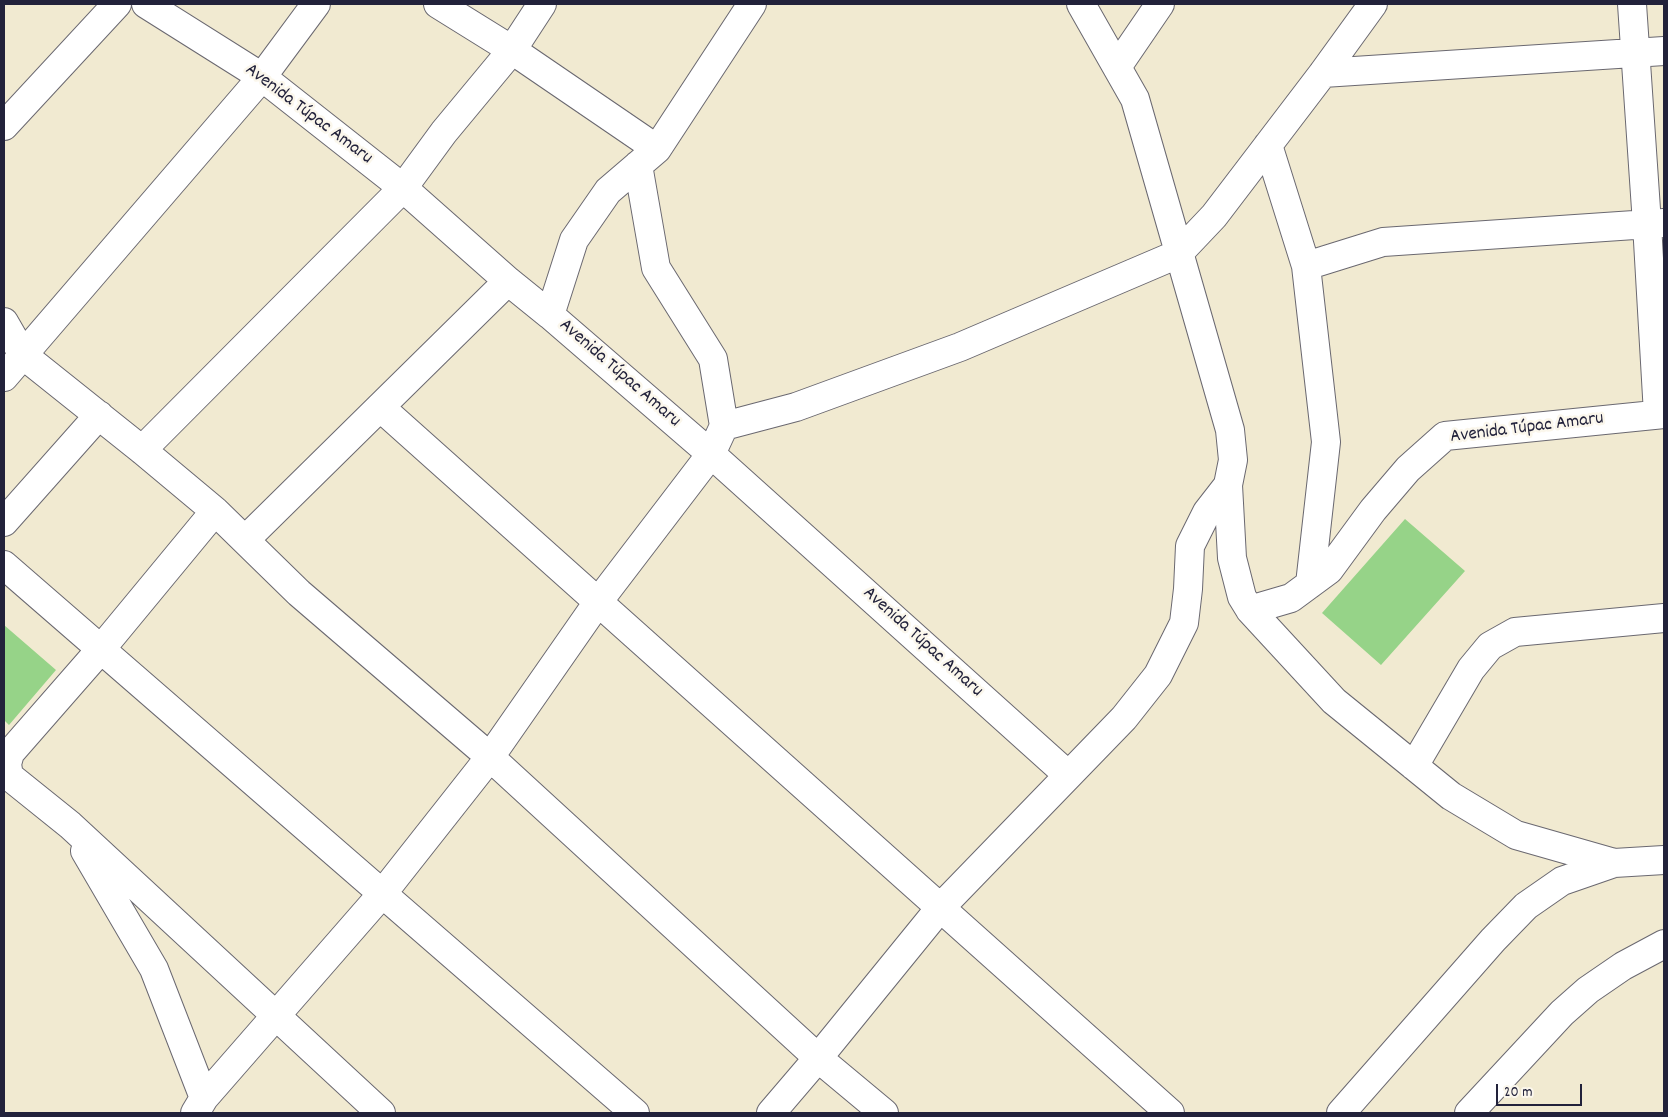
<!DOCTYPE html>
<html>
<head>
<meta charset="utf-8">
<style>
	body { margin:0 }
	#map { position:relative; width:1668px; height:1117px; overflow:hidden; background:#f1ead1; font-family:Dekko,sans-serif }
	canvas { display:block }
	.frame { position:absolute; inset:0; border:5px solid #22223b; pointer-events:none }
	.scale { position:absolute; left:1496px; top:1084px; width:86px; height:22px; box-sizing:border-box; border:2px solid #22223b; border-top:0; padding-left:6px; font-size:15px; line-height:18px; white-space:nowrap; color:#22223b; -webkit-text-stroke:4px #fbf7ec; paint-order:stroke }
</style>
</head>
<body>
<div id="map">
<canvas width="1668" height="1117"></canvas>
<div class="frame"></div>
<div class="scale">20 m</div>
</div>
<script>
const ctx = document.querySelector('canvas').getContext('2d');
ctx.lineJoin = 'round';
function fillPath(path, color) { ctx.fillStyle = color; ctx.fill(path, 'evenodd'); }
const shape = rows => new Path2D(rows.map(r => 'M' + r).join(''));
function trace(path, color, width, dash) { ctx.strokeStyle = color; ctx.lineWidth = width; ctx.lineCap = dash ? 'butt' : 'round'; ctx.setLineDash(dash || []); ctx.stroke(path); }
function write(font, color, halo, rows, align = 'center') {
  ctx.font = font + ' Dekko,sans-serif'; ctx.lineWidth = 5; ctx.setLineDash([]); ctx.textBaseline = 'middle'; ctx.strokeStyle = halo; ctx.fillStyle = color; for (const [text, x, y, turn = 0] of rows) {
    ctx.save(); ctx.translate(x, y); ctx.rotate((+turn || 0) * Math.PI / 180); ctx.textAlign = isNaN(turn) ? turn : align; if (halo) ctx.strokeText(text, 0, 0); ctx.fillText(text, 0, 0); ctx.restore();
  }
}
fillPath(shape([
	[1405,519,1465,571,1381,665,1322,613],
	[4,625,56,670,9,725,4,720]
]), '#96d388');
const minor = shape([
	[146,4,262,77,403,188,508,281,550,315,711,454,1068,775],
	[438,4,512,50,657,149],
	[1632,4,1647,224,1658,414],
	[1117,67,1160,4],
	[1323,73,1664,51],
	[4,126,117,4],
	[1268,145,1306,266,1326,442,1310,584],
	[1306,266,1383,242,1664,223],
	[550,315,574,240,608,191,657,149,752,4],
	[4,322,23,355,142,450,215,511,299,593,490,757,818,1058,884,1113],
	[4,377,262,77,316,4],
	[380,407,1170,1113],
	[724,426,796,407,960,347,1178,254,1214,216,1323,73,1373,4],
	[142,450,403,188,444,132,512,50,542,4],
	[1228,485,1232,558,1242,597,1250,610,1334,701,1451,796,1516,835,1614,863,1664,860],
	[215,511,101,649,10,753,7,764,9,776,70,825,381,1113],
	[4,522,99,415],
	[245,540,508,281],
	[4,565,635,1113],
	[1250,610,1291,598,1329,570,1373,510,1408,469,1445,436,1664,414],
	[1414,766,1471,669,1490,646,1515,632,1664,618],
	[85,851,154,969,204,1098],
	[195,1113,204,1098,382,894,490,757,598,602,711,454,724,426,713,359,656,268,638,165],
	[771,1113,818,1058,940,908,1124,718,1158,675,1184,623,1188,589,1190,546,1207,512,1228,485,1233,460,1230,430,1135,99,1081,4],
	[1341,1113,1493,940,1526,906,1562,881,1614,863]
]);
const secondary = shape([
	[1469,1113,1562,1013,1588,990,1623,966,1664,944]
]);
trace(minor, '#6a6870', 30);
trace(secondary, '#6a6870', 30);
trace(minor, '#fff', 28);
trace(secondary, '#fff', 28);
write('19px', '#22223b', '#fbf7ec', [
	["Avenida Túpac Amaru",308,115,37],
	["Avenida Túpac Amaru",619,374,41],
	["Avenida Túpac Amaru",1527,429,-7],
	["Avenida Túpac Amaru",922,643,42]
]);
</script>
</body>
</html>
